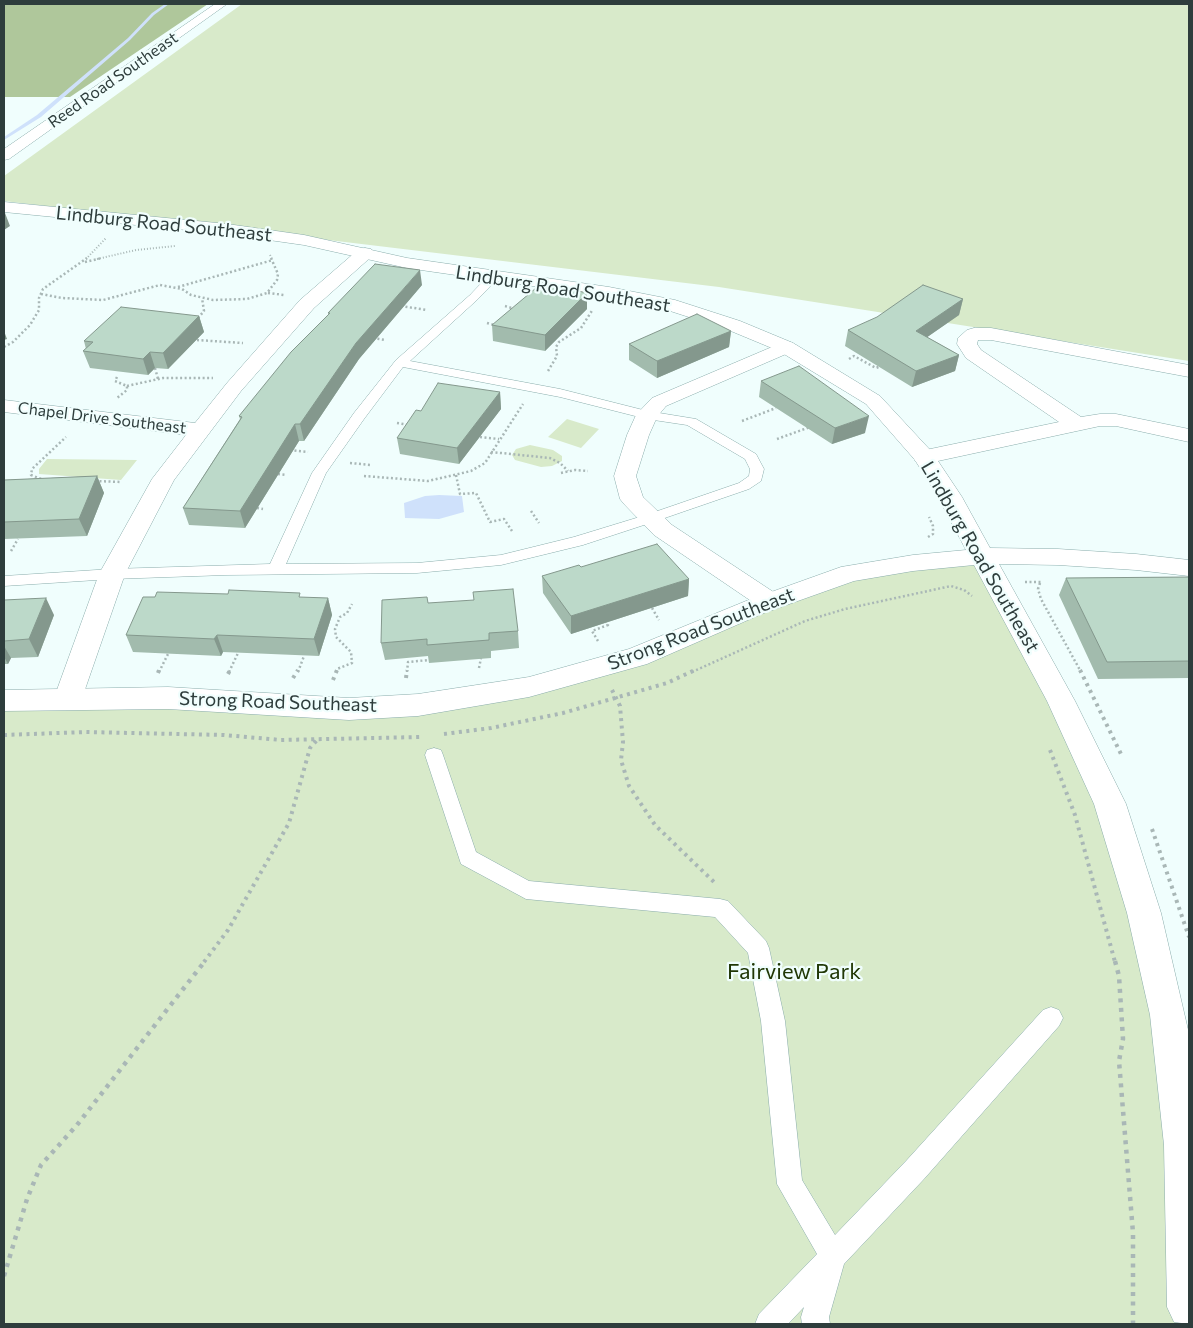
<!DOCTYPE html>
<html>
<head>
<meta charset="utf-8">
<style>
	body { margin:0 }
	#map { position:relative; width:1193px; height:1328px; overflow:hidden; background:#f0fefd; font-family:Commissioner,sans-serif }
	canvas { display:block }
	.frame { position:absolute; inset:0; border:5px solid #2e3d3c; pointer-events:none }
</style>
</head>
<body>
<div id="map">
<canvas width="1193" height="1328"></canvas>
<div class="frame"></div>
</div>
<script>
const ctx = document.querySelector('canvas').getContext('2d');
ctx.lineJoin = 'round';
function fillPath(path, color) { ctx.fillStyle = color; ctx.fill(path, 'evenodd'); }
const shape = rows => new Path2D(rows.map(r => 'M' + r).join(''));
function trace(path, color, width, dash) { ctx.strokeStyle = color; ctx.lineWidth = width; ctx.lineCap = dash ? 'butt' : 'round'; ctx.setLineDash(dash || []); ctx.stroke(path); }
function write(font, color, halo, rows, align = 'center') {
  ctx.font = font + ' Commissioner,sans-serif'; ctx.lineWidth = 4.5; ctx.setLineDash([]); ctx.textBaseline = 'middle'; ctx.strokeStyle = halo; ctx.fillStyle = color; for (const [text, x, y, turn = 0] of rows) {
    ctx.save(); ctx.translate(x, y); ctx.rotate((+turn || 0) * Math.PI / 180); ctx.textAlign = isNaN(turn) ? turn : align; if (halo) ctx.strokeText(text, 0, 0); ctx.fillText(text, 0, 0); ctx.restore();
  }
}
fillPath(shape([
	[242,4,1189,4,1189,361,719,287,4,201,4,176],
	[567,419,599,429,581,448,548,437],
	[530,445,553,450,562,456,562,461,552,466,541,467,515,460,512,455,516,449],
	[47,459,137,460,121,480,39,474,39,469],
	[984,556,1144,913,1189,1307,1189,1324,4,1324,4,701,24,699,294,705,529,687,850,573]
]), '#d8eaca');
fillPath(shape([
	[4,4,208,4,70,97,4,97]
]), '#afc79b');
fillPath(shape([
	[439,495,462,496,464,512,439,519,405,518,404,503,425,496]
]), '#cfe1fb');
fillPath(shape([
	[165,4,169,4,154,15,130,40,41,117,4,140,4,137,37,115,128,38,152,13,165,4]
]), '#cfe1fb');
const lane = shape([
	[494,273,500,276,478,299,410,361,560,389,647,411,696,419,756,454,764,469,761,481,749,489,656,521,583,545,501,565,417,573,226,575,112,579,4,586,4,576,112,569,270,564,312,473,354,413,396,360,470,295,490,274,494,273],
	[403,367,560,397,647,419,687,425,745,459,750,469,749,476,739,483,646,515,574,537,501,555,417,563,286,564,326,473,364,419,403,367],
	[434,748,441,750,443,755,476,852,529,881,720,899,728,901,766,941,769,948,785,1021,802,1180,835,1235,906,1161,1043,1010,1051,1007,1059,1010,1063,1018,1059,1026,924,1179,844,1264,829,1317,830,1324,802,1324,801,1317,804,1307,788,1324,755,1324,759,1314,817,1254,777,1184,761,1021,748,953,715,917,526,899,461,864,425,755,427,750,434,748]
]);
const street = shape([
	[365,248,371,249,374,253,371,257,314,308,241,391,174,480,125,574,82,698,78,705,68,709,58,705,54,698,99,574,152,479,186,435,4,412,4,400,195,423,227,383,300,300,359,249,365,248],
	[974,328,991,328,1189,365,1189,377,991,340,978,340,977,344,981,350,1081,417,1100,414,1116,414,1189,429,1189,442,1116,426,1100,426,924,464,916,462,913,457,916,452,1059,422,966,358,957,344,958,338,967,330,974,328],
	[786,341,793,343,796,347,793,351,666,406,657,417,649,435,636,476,643,497,672,525,778,595,782,601,778,607,769,610,760,607,654,535,624,504,620,499,614,476,627,435,636,415,652,398,786,341]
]);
const secondary = shape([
	[215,4,227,4,9,159,4,160,4,149,215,4],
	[4,202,227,224,304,235,407,258,609,287,675,300,740,321,793,343,880,396,932,452,962,497,990,548,1058,549,1136,554,1189,560,1189,576,1136,570,1058,565,999,564,1075,701,1126,804,1161,913,1189,1034,1189,1324,1174,1322,1167,1307,1164,1145,1150,1015,1127,913,1094,804,1047,701,974,565,913,571,854,581,764,613,647,664,529,697,418,716,349,720,168,709,4,711,4,690,168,687,349,698,418,694,529,677,629,649,746,601,841,567,913,555,966,550,938,497,915,460,866,404,779,351,726,329,664,309,609,297,407,268,304,245,227,234,4,212,4,202]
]);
trace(lane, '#8aadac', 1);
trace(street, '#8aadac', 1);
trace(secondary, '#8aadac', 1);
trace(shape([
	[270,255,272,259],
	[86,259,106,238],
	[97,259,136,250,175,246]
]), '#a9b7b6', 2, [1, 2]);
trace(shape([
	[85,262,102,258],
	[178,287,273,260],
	[268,293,284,295],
	[41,294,62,298,103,300,160,285,182,289,191,295,213,300,247,299,267,293,277,280,278,274,271,258],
	[401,306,427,310],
	[505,306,515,309],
	[198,318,204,311,202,298],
	[487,323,494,325],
	[373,338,385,340],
	[197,340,243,343],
	[4,347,13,342,30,325,39,310,39,298,43,289,87,258],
	[849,359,854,356,876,368,881,366],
	[155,368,158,379],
	[548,371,557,356,556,347,559,342,581,328,593,309],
	[117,377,115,381,127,386,127,390,117,398],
	[127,386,163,378,213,378],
	[742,421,776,408],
	[397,423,410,425],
	[480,437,499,439],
	[777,439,810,427],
	[290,450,308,452],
	[491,452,550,458,560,463,568,471],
	[350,463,371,465],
	[561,473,575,470,588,471],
	[278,474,286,475],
	[456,475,460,494,476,493,490,522,504,519,512,531],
	[364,476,428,481,471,471,485,463,523,404],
	[41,479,31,475,32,469,66,437],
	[95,481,122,482],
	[257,508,263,509],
	[531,511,539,523],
	[928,537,933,534,933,526,929,517],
	[11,551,18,539],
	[1025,582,1041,582],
	[1040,583,1038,589,1041,599,1081,672],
	[652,608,659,620],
	[598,641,592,631,608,625,606,623],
	[479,668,481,658],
	[159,672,168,654],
	[229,672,238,653],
	[298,672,304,656],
	[336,672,337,669,352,663,351,652,336,637,335,629,340,617,347,613,352,604],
	[407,672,408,662,429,660],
	[692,672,805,621,845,609,951,586,964,590,972,596]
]), '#a9b7b6', 2.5, [2, 2.5]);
trace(shape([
	[1080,670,1121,754],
	[158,673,159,670],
	[228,674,230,670],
	[293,678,298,670],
	[406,678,407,670],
	[333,680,337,670],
	[612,690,620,706,623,742,621,760,629,786,655,825,714,882],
	[444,734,491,728,563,713,667,683,695,670],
	[4,735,86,732,224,735,281,740,420,737],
	[1050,750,1075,815,1115,962],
	[1152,829,1189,937],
	[204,962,228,930,289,823,310,748,317,740]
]), '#a9b7b6', 4, [3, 4.5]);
trace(shape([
	[1115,961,1119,976,1123,1039,1119,1061,1133,1233,1133,1324],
	[4,1276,27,1199,41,1165,77,1125,205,961]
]), '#a9b7b6', 4.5, [4, 5.5]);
fillPath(lane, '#fff');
fillPath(street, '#fff');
fillPath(secondary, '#fff');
fillPath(shape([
	[422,285,359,359,304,441,299,441,245,528,189,525,183,508,240,419,239,416,329,315,328,313],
	[963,299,959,315,927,337,959,355,955,371,912,387,845,346,848,330],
	[587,309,545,351,493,341,492,325],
	[199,316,204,332,168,369,155,368,148,375,90,368,83,351,86,349,84,341],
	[731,331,729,347,657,378,629,360,629,344],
	[761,381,865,433,832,444,759,397],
	[500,392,501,409,459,464,400,454,397,438,421,411],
	[97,476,104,493,87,536,4,539,4,480],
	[581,567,689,579,688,596,571,634,543,593,542,576],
	[1189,577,1189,678,1098,679,1059,595,1066,578],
	[155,597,328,598,332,615,319,656,223,652,221,656,133,652,126,635],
	[4,600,54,615,38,657,11,658,8,664,4,664],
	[428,603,518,631,519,648,491,651,491,658,429,663,428,656,385,660,381,643]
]), '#a2bbad');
fillPath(shape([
	[5,213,10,226,4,230,4,214],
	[420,270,422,285,359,359,304,441,300,424,356,343],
	[587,293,587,309,545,351,545,335],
	[963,299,959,315,913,347,916,331],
	[199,316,204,332,168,369,163,353],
	[4,331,7,339,4,340],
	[731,331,729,347,657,378,657,361],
	[150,352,155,368,148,375,143,359],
	[959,355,955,371,912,387,916,371],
	[500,392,501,409,459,464,457,448],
	[869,416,865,433,832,444,835,428],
	[295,424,299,441,245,528,240,511],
	[97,476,104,493,87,536,79,519],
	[689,579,688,596,571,634,571,616],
	[46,598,54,615,38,657,29,639],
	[328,598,332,615,319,656,314,639],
	[217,635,223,652,221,656,214,639],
	[4,646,11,658,8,664,4,657]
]), '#84988d');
const building = shape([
	[375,264,420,270,356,343,300,424,295,424,240,511,183,508,242,417,239,416,291,352,330,313,328,313,375,264],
	[542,283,587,293,545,335,492,325,542,283],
	[923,285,963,299,916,331,959,355,916,371,848,330,877,317,923,285],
	[121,307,199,316,163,353,150,352,143,359,83,351,93,342,84,341,121,307],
	[697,314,731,331,657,361,629,344,697,314],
	[799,366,869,416,835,428,761,381,799,366],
	[438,383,500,392,457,448,397,438,416,410,421,411,438,383],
	[97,476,79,519,4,522,4,480,97,476],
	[657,544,689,579,571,616,542,576,579,565,581,567,657,544],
	[1189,577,1189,661,1107,662,1066,578,1189,577],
	[513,589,518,631,489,633,489,640,427,645,427,639,381,643,382,600,427,597,428,603,474,600,473,592,513,589],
	[229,590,300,593,299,597,328,598,314,639,217,635,214,639,126,635,143,597,155,597,157,592,228,594,229,590],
	[46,598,29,639,4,641,4,600,46,598]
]);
fillPath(building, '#bcd9c9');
trace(building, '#84988d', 1);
write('16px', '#2e3d3c', '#f0fefd', [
	["Reed Road Southeast",113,80,-35],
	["Chapel Drive Southeast",102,418,7]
]);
write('19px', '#2e3d3c', '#f0fefd', [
	["Lindburg Road Southeast",164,224,6],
	["Lindburg Road Southeast",563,289,9],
	["Lindburg Road Southeast",980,557,60],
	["Strong Road Southeast",701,629,-21],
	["Strong Road Southeast",278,702,2]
]);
write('22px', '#213806', '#f0fefd', [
	["Fairview Park",794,972]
]);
</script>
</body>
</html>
